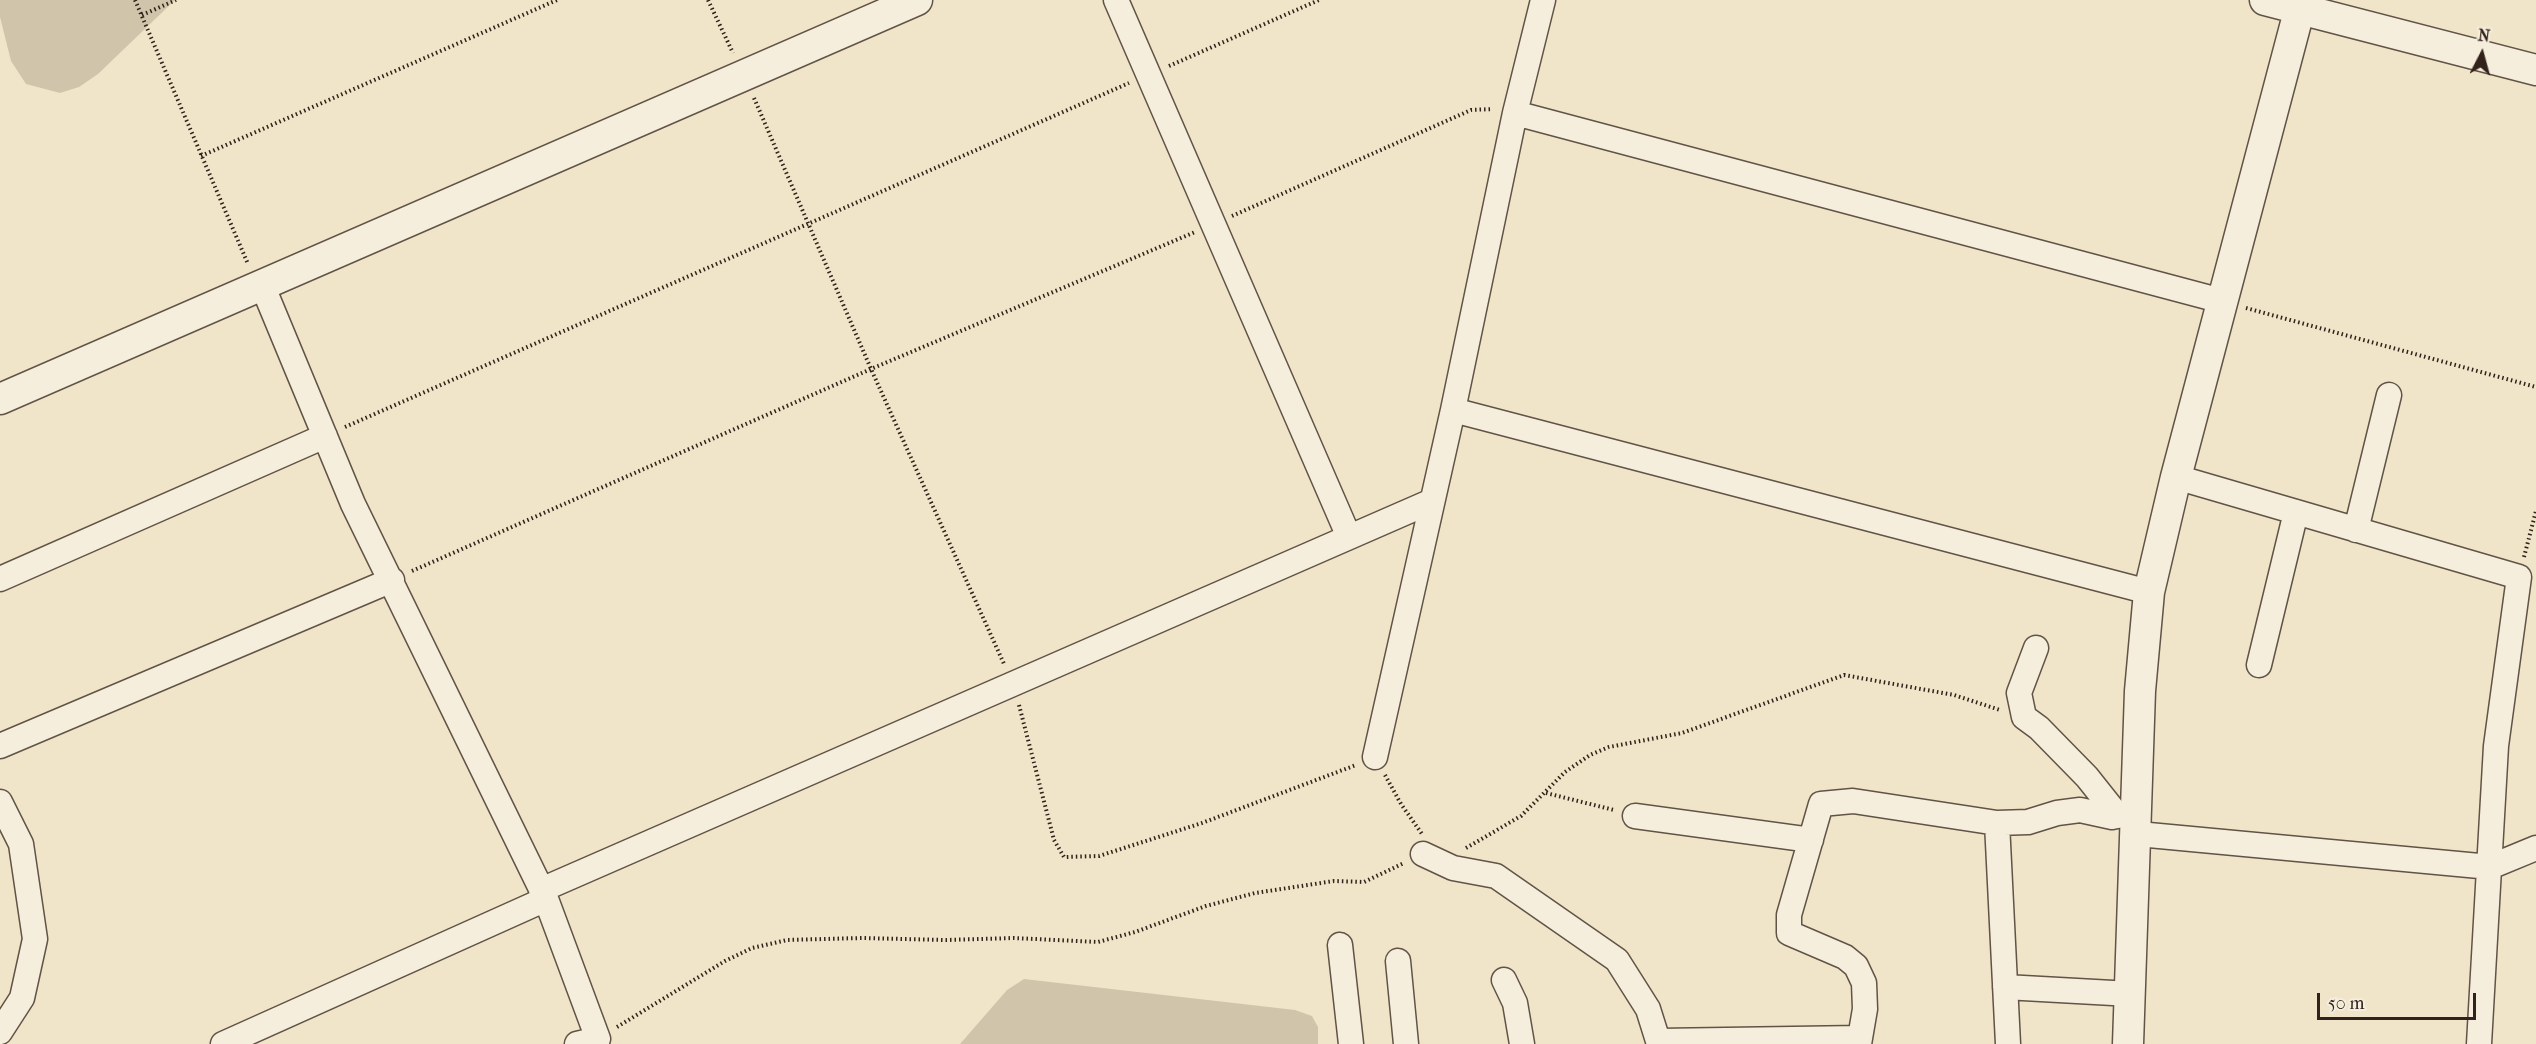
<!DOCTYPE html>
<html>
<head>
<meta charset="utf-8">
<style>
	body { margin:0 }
	#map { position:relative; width:2536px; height:1044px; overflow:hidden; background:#f0e5c9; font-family:"IM FELL French Canon",serif }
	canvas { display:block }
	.north { position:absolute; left:2452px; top:24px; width:60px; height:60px; -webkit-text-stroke:4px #f5eedc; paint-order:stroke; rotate:6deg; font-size:16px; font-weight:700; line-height:24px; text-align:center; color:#31221b }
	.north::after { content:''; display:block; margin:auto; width:21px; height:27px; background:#31221b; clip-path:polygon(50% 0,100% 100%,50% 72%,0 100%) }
	.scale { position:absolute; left:2317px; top:993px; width:159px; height:27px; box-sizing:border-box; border:3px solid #31221b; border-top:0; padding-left:8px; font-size:18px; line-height:21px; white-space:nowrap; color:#31221b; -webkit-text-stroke:4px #f5eedc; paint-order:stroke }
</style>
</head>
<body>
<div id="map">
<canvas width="2536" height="1044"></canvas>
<div class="north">N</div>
<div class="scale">50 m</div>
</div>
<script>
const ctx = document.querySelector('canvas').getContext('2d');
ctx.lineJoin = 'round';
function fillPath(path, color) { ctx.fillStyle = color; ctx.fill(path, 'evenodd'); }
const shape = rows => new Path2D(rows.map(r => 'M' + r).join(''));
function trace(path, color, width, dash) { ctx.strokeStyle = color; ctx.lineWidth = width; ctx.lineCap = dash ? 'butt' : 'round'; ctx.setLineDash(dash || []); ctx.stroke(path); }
fillPath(shape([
	[0,0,175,0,98,74,79,87,60,93,26,84,11,61,0,17],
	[1024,979,1295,1010,1312,1016,1318,1027,1318,1044,960,1044,1007,990]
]), '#d0c4ab');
const minor = shape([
	[1116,0,1349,537],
	[1515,113,2222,301],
	[263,287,353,504,546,899,598,1039,577,1044],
	[1453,410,2149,592],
	[2176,477,2519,577,2496,746,2479,1044],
	[2356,530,2389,395],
	[0,579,325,436],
	[2036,648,2019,693,2024,717,2039,728,2087,777,2118,816],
	[2259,665,2296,512],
	[0,746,392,580],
	[1375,757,1453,410,1515,113,1543,0],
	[0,802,21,844,35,939,22,998,0,1032],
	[1635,816,1811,840],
	[2138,834,2490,867,2536,848],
	[1423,854,1453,868,1496,876,1617,960,1648,1009,1659,1044],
	[541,890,1432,501],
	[1340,945,1351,1044],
	[1398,961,1406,1044],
	[1504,980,1515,1003,1522,1044],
	[2005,987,2131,994],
	[1659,1041,1860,1038],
	[223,1044,546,899],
	[1859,1044,1865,1009,1864,983,1856,966,1845,957,1789,933,1789,915,1821,804,1853,801,1997,823],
	[2008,1044,1997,823,2028,822,2057,813,2080,810,2112,817,2127,814,2138,815]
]);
const tertiary = shape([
	[2265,0,2536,70],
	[0,399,917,0],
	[2128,1044,2140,691,2149,592,2176,477,2302,0]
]);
trace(minor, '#615346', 27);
trace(tertiary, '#615346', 33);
trace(shape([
	[135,0,248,264],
	[708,0,733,53],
	[142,15,176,0],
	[1169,66,1319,0],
	[754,98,871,369,1004,664],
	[201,156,557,0],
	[1232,216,1471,110,1493,109],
	[2246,308,2536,387],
	[345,427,1129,83],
	[2524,557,2536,511],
	[412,571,871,369,1195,232],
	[1019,705,1054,840,1064,857,1099,856,1202,823,1356,765],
	[1385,775,1401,804,1422,834],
	[1546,793,1614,810],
	[1466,848,1521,816,1565,772,1590,755,1609,747,1682,733,1844,675,1954,695,2000,710],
	[617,1027,725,961,752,948,787,940,862,938,946,940,1014,938,1098,942,1135,932,1206,906,1255,893,1334,881,1364,882,1404,863]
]), '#31221b', 4, [1.5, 3]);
trace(minor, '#f5eedc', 24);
trace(tertiary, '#f5eedc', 30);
</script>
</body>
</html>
